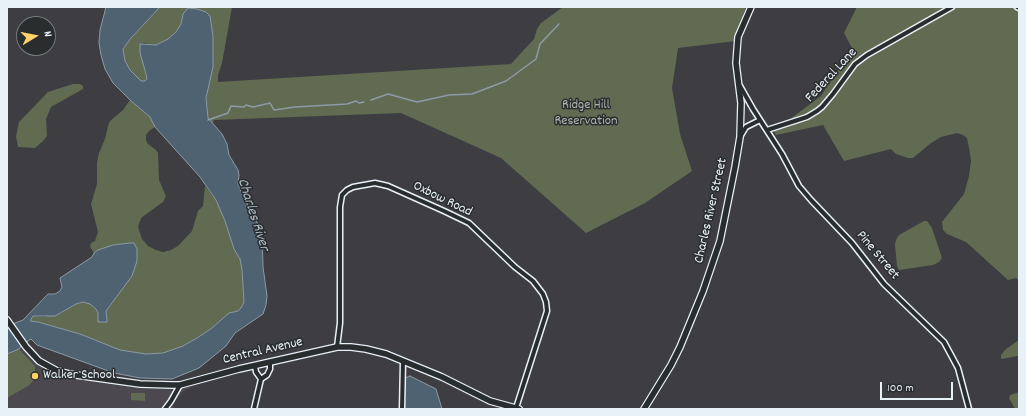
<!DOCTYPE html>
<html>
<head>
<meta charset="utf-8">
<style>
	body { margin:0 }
	#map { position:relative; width:1026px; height:416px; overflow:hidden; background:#3e3d42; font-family:Dekko,sans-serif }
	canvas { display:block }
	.frame { position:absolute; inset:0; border:8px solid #e8f1f8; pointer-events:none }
	.north { position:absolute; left:16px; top:16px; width:40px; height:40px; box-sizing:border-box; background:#2a2d2e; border:1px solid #767b7f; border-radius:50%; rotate:80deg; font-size:11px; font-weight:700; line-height:16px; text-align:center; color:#e8f1f8 }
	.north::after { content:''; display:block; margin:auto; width:14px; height:18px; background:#ffd166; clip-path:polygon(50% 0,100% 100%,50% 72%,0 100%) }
	.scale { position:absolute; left:880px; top:382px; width:73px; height:18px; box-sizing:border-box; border:2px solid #e8f1f8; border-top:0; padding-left:5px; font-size:12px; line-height:14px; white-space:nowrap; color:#e8f1f8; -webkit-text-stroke:3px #2a2d2e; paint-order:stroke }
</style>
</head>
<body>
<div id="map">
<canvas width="1026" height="416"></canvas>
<div class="frame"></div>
<div class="north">N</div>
<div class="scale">100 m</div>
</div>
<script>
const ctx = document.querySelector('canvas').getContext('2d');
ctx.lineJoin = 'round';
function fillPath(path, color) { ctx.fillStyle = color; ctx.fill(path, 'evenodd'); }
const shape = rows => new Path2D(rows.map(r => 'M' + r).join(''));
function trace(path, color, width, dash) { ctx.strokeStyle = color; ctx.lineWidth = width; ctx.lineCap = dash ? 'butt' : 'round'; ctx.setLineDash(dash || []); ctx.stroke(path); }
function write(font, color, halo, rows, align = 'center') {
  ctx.font = font + ' Dekko,sans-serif'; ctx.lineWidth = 3; ctx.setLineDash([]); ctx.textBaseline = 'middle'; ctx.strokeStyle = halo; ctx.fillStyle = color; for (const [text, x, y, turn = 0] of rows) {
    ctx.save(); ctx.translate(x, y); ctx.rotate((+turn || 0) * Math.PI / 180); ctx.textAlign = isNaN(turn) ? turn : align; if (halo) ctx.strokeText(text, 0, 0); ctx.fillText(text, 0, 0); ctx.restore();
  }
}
fillPath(shape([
	[22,343,36,363,49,371,58,375,133,388,160,389,192,387,184,391,174,401,173,409,7,409,7,353]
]), '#4c4850');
fillPath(shape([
	[160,7,232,7,222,63,218,75,218,82,511,64,534,39,537,29,541,23,563,7,746,7,740,23,736,41,678,48,672,88,680,134,692,171,645,203,586,233,501,158,401,113,214,120,213,123,210,121,208,118,206,105,213,36,210,16,206,12,197,9,183,14,181,24,176,32,168,39,156,45,143,43,143,62,146,74,147,79,145,81,141,81,137,78,130,70,125,61,123,49,126,44],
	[857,7,1019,7,1019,281,1016,278,1008,280,966,242,947,234,943,230,942,222,964,194,969,176,971,161,970,153,967,138,963,135,957,133,941,137,931,143,913,158,908,158,896,154,891,149,844,161,823,125,776,135,774,131,821,96,852,48,844,33],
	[73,84,80,84,83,86,83,89,51,107,46,119,47,136,43,141,35,148,18,147,16,136,19,122,48,92],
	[130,100,150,117,155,127,149,131,146,135,146,140,148,144,156,150,158,153,159,180,166,196,163,202,141,218,138,227,142,239,148,246,156,250,163,252,171,250,178,246,192,231,198,211,203,206,205,186,216,200,225,221,234,249,240,259,242,270,244,302,241,308,238,311,229,313,212,328,197,338,183,346,163,353,146,354,120,350,80,334,38,322,29,321,33,316,44,317,61,313,76,304,83,302,90,304,96,309,98,313,98,322,107,322,106,311,132,276,137,261,137,249,134,243,130,243,113,245,98,250,94,253,90,247,91,243,95,241,98,232,91,204,97,184,97,163,99,153,105,139,108,126,110,121,123,110],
	[924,221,927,221,932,228,942,258,939,262,933,265,899,270,897,266,895,244,896,240,899,235],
	[1019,340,1019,357,1018,356,1002,359,1001,358,1001,355,1006,349],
	[19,349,35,366,35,379,28,386,7,398,7,354],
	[1019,392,1019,409,1015,409,1009,398,1010,395],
	[131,393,145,393,145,401,131,400]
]), '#616b52');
const water = shape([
	[106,7,160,7,131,38,123,49,125,61,130,70,141,81,145,81,147,79,146,74,140,53,140,44,156,45,168,39,176,32,181,24,183,14,188,8,197,9,206,12,210,16,213,36,213,67,206,98,208,118,222,134,227,144,229,155,238,170,239,175,238,184,242,194,260,228,262,235,263,267,267,296,266,305,263,314,235,333,226,346,199,368,172,379,140,378,114,373,37,345,31,339,22,345,19,349,7,354,7,326,23,320,48,294,55,294,60,291,62,287,60,278,92,257,94,253,98,250,113,245,130,243,134,243,137,249,137,261,132,276,106,311,107,322,98,322,98,313,96,309,90,304,83,302,76,304,55,316,33,316,30,321,38,322,80,334,120,350,146,354,163,353,183,346,197,338,212,328,229,313,238,311,241,308,244,302,242,270,240,259,234,249,225,221,216,200,200,177,155,127,150,117,130,100,113,83,105,69,101,55,99,43,100,30,106,7],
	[410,376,436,389,442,409,404,409,405,378,410,376]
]);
fillPath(water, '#4e6271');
trace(water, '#8c9ba7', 1);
trace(shape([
	[371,100,388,94,417,102,449,95,472,94,506,81,536,59,540,44,559,24],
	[208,120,228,113,231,106,244,107,246,105,253,107,270,103,274,110,295,107,347,104,356,101,359,103,364,102]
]), '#8c9ba7', 1.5);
const street = shape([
	[1017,7,1019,8],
	[740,86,753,109,782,154,799,186,811,200,852,243,884,284,944,342,958,368,969,409],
	[767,130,807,117,817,111,822,107,833,94,855,64,867,55,952,7],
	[740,137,746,127,760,120],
	[337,347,340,323,340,207,342,195,347,190,353,187,375,183,388,186,444,211,469,223,515,267,533,281,543,294,546,302,547,311,516,408],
	[261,379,267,375,270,369,270,362],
	[165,409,171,401,180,385],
	[254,409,261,379,256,372,255,366],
	[402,409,403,362]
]);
const secondary = shape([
	[7,320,26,347,39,361,57,371,69,374,140,384,172,385,180,385,239,369,337,347,351,347,366,349,386,354,442,377,490,401,519,409],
	[644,409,671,365,680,347,703,291,720,241,735,167,740,137,741,103,736,63,738,37,751,7]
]);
trace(street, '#e8f1f8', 7);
trace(secondary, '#e8f1f8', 8);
trace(street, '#2a2d2e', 4);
trace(secondary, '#2a2d2e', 5.5);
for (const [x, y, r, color] of [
	[35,376,4,"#ffd166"]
]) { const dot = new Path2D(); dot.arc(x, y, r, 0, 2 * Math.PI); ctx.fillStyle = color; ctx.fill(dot); trace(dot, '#2a2d2e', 1.5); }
write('14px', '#e8f1f8', '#2a2d2e', [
	["Federal Lane",832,76,-47],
	["Oxbow Road",442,200,26],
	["Charles River Street",712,211,-77],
	["Pine Street",877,256,50],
	["Central Avenue",263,352,-13]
]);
write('14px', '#abb5ad', '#2a2d2e', [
	["Ridge Hill",586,106],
	["Reservation",586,122]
]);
write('14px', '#e8f1f8', '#2a2d2e', [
	["Walker School",43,376]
], 'left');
write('italic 15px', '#aab8c2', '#2a2d2e', [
	["Charles River",252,215,72]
]);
</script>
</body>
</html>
